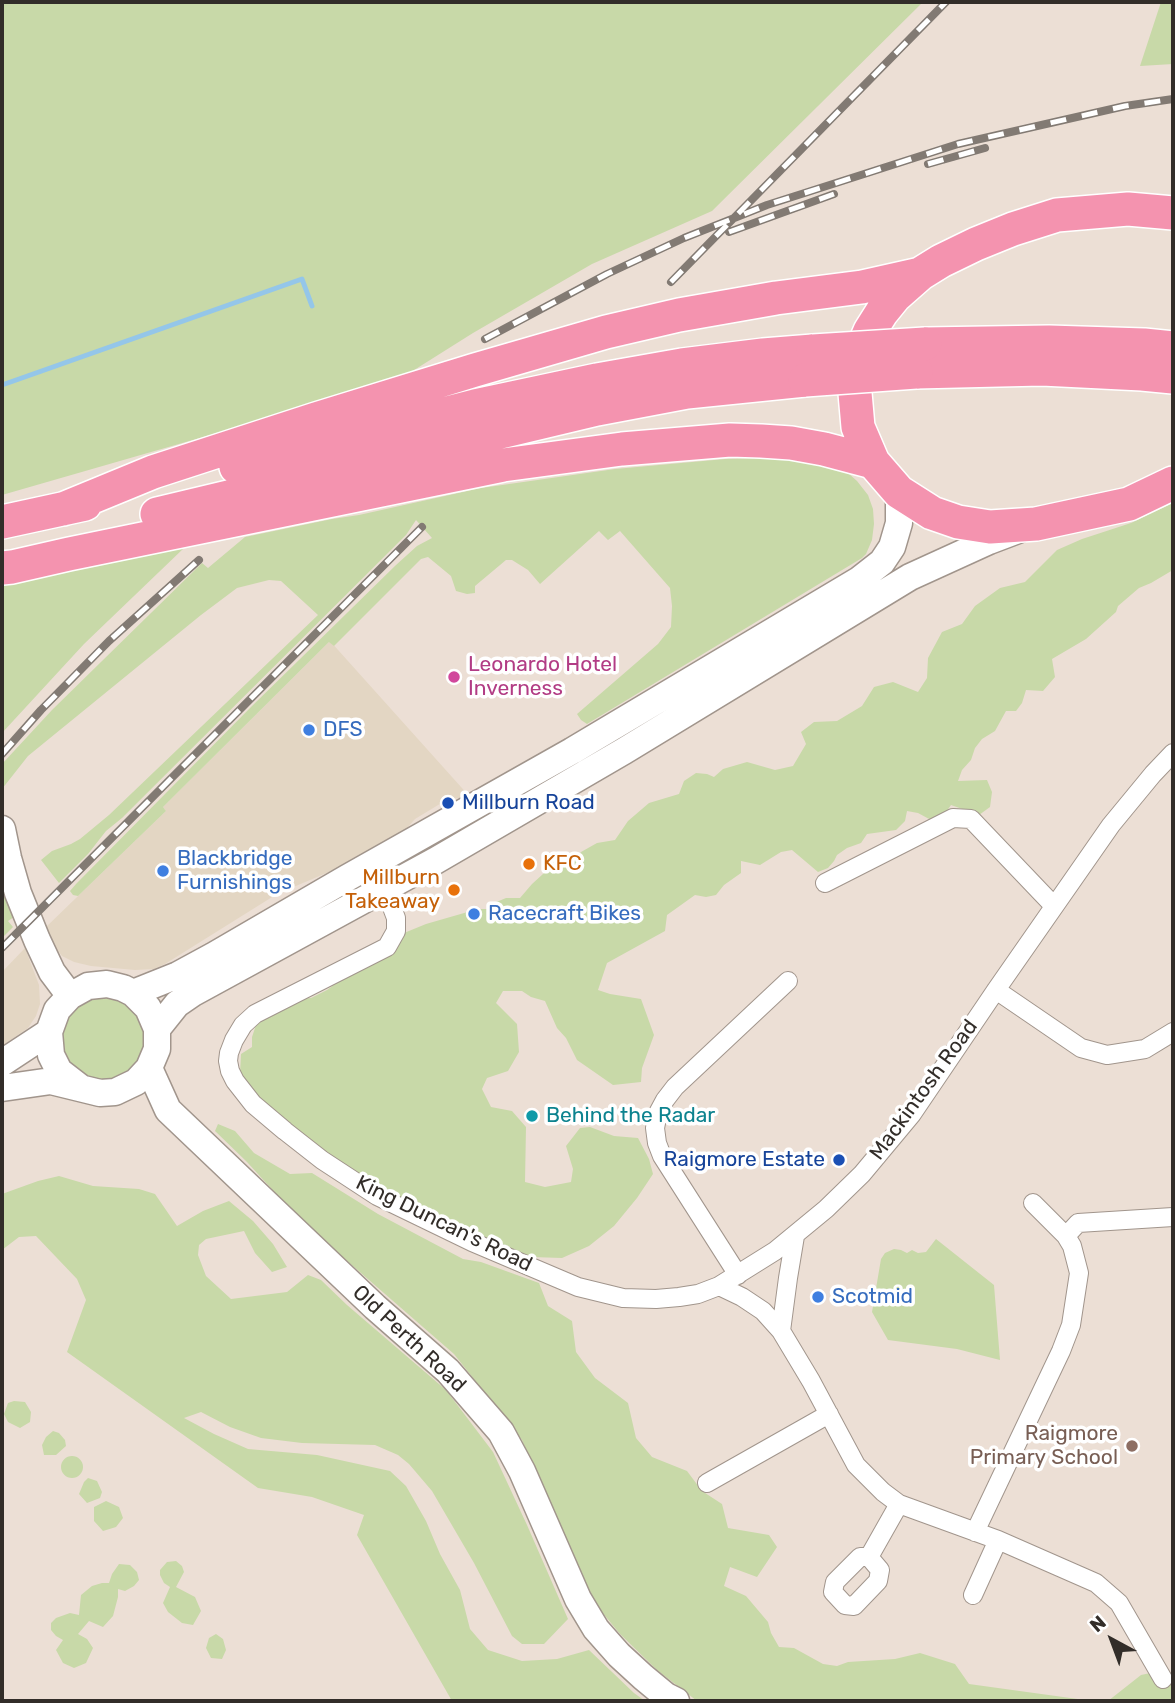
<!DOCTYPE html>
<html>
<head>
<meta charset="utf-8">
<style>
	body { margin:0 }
	#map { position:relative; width:1175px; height:1703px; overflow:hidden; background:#ecdfd5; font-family:Rubik,sans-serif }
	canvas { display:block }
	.frame { position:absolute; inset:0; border:4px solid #322d29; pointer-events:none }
	.north { position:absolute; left:1077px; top:1605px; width:70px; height:70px; -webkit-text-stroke:5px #fff; paint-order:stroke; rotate:319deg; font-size:19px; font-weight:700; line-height:28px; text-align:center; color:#322d29 }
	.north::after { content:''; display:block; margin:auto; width:24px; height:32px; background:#322d29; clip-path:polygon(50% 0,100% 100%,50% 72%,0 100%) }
</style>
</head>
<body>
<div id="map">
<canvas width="1175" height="1703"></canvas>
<div class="frame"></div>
<div class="north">N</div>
</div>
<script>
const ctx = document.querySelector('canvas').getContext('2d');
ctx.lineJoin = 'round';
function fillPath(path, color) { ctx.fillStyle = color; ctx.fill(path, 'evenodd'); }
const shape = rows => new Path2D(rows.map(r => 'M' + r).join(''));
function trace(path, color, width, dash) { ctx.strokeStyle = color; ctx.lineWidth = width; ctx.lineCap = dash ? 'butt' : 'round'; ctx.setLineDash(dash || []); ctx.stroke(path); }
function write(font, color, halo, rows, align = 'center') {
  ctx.font = font + ' Rubik,sans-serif'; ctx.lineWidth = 7; ctx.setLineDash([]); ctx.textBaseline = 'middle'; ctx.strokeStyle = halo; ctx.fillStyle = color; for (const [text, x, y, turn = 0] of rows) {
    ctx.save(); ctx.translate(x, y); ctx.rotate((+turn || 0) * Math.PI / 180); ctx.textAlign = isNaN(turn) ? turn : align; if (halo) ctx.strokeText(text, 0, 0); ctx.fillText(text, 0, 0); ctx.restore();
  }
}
fillPath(shape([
	[330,641,470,797,448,799,415,819,400,836,350,863,277,894,165,964,154,969,135,970,91,966,74,962,62,956,54,946,46,927,166,811,163,807],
	[25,948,39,985,40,1004,36,1016,28,1028,2,1046,2,972]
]), '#e3d6c3');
fillPath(shape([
	[2,2,923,2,712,211,592,264,473,333,411,372,217,433,2,495],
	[1161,2,1173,2,1173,64,1140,66],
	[755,458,789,460,822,465,848,473,857,481,868,495,873,509,874,524,872,540,866,554,862,558,587,724,581,720,577,714,658,644,671,627,672,606,670,588,620,531,608,540,599,531,540,584,528,570,512,560,506,560,475,586,475,593,467,594,456,591,451,576,428,557,421,559,334,646,329,642,163,807,166,811,78,896,73,895,70,891,76,884,252,706,396,565,417,546,432,538,416,520,406,535,122,818,106,831,88,854,59,883,41,860,52,851,71,844,80,839,109,815,318,615,281,581,269,580,237,588,201,615,28,756,2,789,2,764,52,710,202,563,208,568,245,537,332,519,359,515,481,488,615,469,725,459],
	[1173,503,1173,570,1151,583,1139,588,1118,606,1116,612,1086,639,1052,659,1055,677,1043,691,1026,690,1022,703,1016,711,1006,711,995,731,982,739,975,748,971,760,962,770,958,781,987,780,992,792,990,807,979,815,951,805,944,815,931,820,918,813,907,811,905,821,896,830,867,834,861,843,847,848,837,855,834,861,828,868,818,872,792,850,781,852,760,865,741,861,741,873,724,885,716,895,706,897,695,895,667,915,665,931,607,963,598,990,610,994,641,999,654,1035,642,1068,641,1082,613,1085,577,1060,566,1038,557,1028,545,1001,531,997,522,991,503,991,496,1003,517,1024,519,1052,508,1071,487,1078,482,1089,491,1107,512,1111,526,1127,525,1182,545,1187,571,1182,573,1169,566,1146,580,1128,590,1127,614,1136,638,1138,649,1159,653,1174,637,1198,614,1226,589,1246,562,1258,532,1257,485,1240,420,1211,332,1161,270,1113,240,1074,241,1054,252,1047,252,1037,256,1025,279,1009,296,999,311,998,327,990,404,933,426,924,478,909,491,909,494,903,506,898,520,898,532,884,554,864,574,862,581,852,597,843,615,840,628,821,649,803,679,794,684,781,696,773,707,774,714,777,723,769,747,762,775,770,793,766,806,744,801,732,814,722,837,721,862,706,874,687,893,682,918,692,927,678,928,658,942,632,962,624,975,606,1000,588,1025,582,1057,550,1082,539,1131,523],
	[184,548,84,644,2,733,2,580],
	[2,881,14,917,8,921,13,927,2,938],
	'62 1039a41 41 0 1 1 82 0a41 41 0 1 1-82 0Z',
	[218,1124,235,1131,254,1153,290,1174,312,1173,378,1214,463,1259,481,1262,539,1283,548,1306,572,1321,576,1352,595,1378,628,1403,636,1438,652,1457,687,1471,702,1491,722,1504,728,1528,769,1535,777,1547,757,1577,730,1567,724,1586,746,1596,768,1622,771,1633,779,1647,794,1648,823,1664,837,1666,848,1662,895,1659,920,1653,955,1664,969,1684,1092,1701,697,1701,657,1670,620,1634,592,1600,545,1497,522,1440,454,1354,300,1220,247,1162,215,1131],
	[59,1176,93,1186,139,1189,155,1194,177,1226,203,1211,229,1201,253,1221,273,1244,287,1267,272,1272,255,1253,244,1231,206,1239,199,1245,198,1255,206,1276,231,1299,287,1292,308,1275,321,1280,347,1305,446,1390,493,1452,527,1525,568,1619,544,1644,522,1644,512,1636,474,1563,432,1491,409,1464,398,1455,375,1445,302,1443,261,1438,230,1427,201,1412,184,1418,214,1434,248,1449,317,1455,390,1471,406,1486,426,1521,440,1554,460,1590,470,1629,488,1650,522,1661,557,1659,589,1650,634,1693,645,1701,452,1701,357,1535,364,1515,312,1497,258,1488,67,1352,86,1300,77,1279,36,1236,19,1237,2,1250,2,1194,38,1181],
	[936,1239,994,1285,1000,1360,957,1349,888,1340,872,1312,881,1259,885,1253,894,1249,901,1250,907,1253,912,1250,918,1253,926,1252],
	[14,1401,25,1402,31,1412,30,1422,20,1428,8,1422,4,1414,8,1403],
	[53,1431,59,1433,65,1440,66,1446,56,1455,44,1455,42,1445,46,1437],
	'61 1467a11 11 0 1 1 22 0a11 11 0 1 1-22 0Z',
	[88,1478,97,1481,102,1492,100,1498,87,1503,79,1494,84,1482],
	[106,1501,119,1507,123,1518,116,1527,103,1531,94,1521,94,1507],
	[176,1561,182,1566,184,1572,176,1587,195,1597,201,1611,193,1625,182,1623,168,1612,163,1603,170,1587,164,1583,160,1575,160,1570,167,1562],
	[119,1564,130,1565,137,1572,139,1580,134,1586,125,1591,118,1589,118,1597,113,1616,103,1627,89,1621,78,1634,87,1639,93,1648,86,1663,74,1668,63,1663,56,1650,63,1640,56,1636,51,1630,51,1623,56,1618,70,1613,79,1615,81,1595,92,1586,102,1583,109,1583,112,1574],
	[216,1634,223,1639,226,1650,222,1659,211,1658,206,1648,209,1638],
	[1155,1672,1173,1675,1173,1701,1108,1701,1141,1675]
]), '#c8d9a8');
trace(shape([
	[2,385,302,279,312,306]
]), '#94c6e9', 5);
const street = shape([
	[825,883,953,818,971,819,1054,906],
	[385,889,396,918,396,931,387,947,255,1014,243,1025,234,1040,229,1053,228,1061,230,1071,235,1081,253,1104,285,1131,322,1160,377,1196,472,1242,578,1287,623,1298,656,1299,679,1297,698,1294,719,1286,775,1251,826,1209,862,1174,912,1114,996,990,1111,825,1153,774,1173,753],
	[996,990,1081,1048,1107,1055,1145,1049,1173,1032],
	[1066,1236,1078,1223,1173,1217],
	[738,1275,662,1156,657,1143,655,1128,658,1113,665,1100,675,1087,788,981],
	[719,1286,742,1297,763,1311,781,1331,811,1381,856,1465,883,1492,899,1504,998,1540,1096,1583,1119,1603,1163,1679],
	[781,1331,788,1278,795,1236],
	[707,1483,829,1414],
	[975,1532,1061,1351,1071,1325,1079,1273,1072,1246,1066,1236,1033,1203],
	[869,1557,880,1570,878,1581,854,1606,845,1605,833,1592,835,1582,860,1557,869,1557,899,1504],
	[973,1595,998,1540]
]);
const secondary = shape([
	[2,829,8,858,18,893,37,940,52,972,70,996],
	[133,993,178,975,213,956,347,878,572,751,859,580,882,562,892,547,899,523,899,492],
	[157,1029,177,1004,193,993,435,861,624,751,910,577,989,541,1018,530],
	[2,1063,49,1032],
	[149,1068,168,1110,375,1307,448,1371,501,1432,522,1471,578,1599,596,1629,619,1655,643,1677,666,1696,676,1701],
	[2,1088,51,1081,100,1093,115,1092,136,1082,149,1068,157,1049,157,1029,148,1008,133,993,123,988,107,984,88,986,70,996,57,1010,49,1032,51,1055,59,1071,81,1088]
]);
const highway = shape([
	[1173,213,1128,209,1057,215,1013,229,976,244,941,261,920,274,895,296,882,312,870,331,858,359,855,393,858,427,873,462,899,492,932,513,958,522,990,527,1036,524,1129,504,1173,483],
	[925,344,1049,342,1144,345,1173,348],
	[916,372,1042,369,1142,374,1173,377],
	[236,467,475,406,597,380,682,365,763,355,813,351],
	[63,509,153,472,316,419,475,370,606,332,679,315,776,298,862,287,920,274],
	[157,514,597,409,687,392,805,380],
	[2,522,85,504],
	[2,568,12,567,69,554,503,465,622,449,730,440,761,441,791,443,824,449,873,462]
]);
trace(street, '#a1958c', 20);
trace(secondary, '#a1958c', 29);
trace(highway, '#fff', 36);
trace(street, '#fff', 18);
trace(secondary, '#fff', 26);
trace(highway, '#f493af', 33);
const rail = shape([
	[928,164,985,148],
	[729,232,834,194],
	[671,282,946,2],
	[485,339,607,274,684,238,767,205,958,144,1125,106,1173,99],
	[2,754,41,710,109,641,199,560],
	[2,948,422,527]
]);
trace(rail, '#827a73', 8);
trace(rail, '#fff', 5, [16]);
const highwayBridge = shape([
	[813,351,925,344],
	[805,380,916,372]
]);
trace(highwayBridge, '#fff', 36, []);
trace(highwayBridge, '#f493af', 33);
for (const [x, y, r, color] of [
	[454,677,7,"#d1479c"],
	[309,730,7,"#3f7fe0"],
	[448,803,7,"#1a4fb4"],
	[529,864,7,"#e8710a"],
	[163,871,7,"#3f7fe0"],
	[454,890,7,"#e8710a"],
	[474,914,7,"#3f7fe0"],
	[532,1116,7,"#0f9aa8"],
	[839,1160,7,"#1a4fb4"],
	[818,1297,7,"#3f7fe0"],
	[1132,1446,7,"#8d6e63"]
]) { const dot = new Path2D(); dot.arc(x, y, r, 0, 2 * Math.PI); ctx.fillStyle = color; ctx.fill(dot); trace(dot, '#fff', 2.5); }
write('21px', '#b23c85', '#fff', [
	["Leonardo Hotel",468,665],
	["Inverness",468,689]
], 'left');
write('21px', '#366cbe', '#fff', [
	["DFS",323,730],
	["Blackbridge",177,859],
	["Furnishings",177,883],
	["Racecraft Bikes",488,914],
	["Scotmid",832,1297]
], 'left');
write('21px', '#164399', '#fff', [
	["Millburn Road",462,803],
	["Raigmore Estate",825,1160,"right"]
], 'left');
write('21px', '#c56008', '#fff', [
	["KFC",543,864],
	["Millburn",440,878,"right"],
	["Takeaway",440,902,"right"]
], 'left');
write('21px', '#322d29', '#fff', [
	["Mackintosh Road",924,1090,-54],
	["King Duncan's Road",444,1224,26],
	["Old Perth Road",409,1339,43]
]);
write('21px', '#0d838f', '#fff', [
	["Behind the Radar",546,1116]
], 'left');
write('21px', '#785e54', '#fff', [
	["Raigmore",1118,1434],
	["Primary School",1118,1458]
], 'right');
</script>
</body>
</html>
